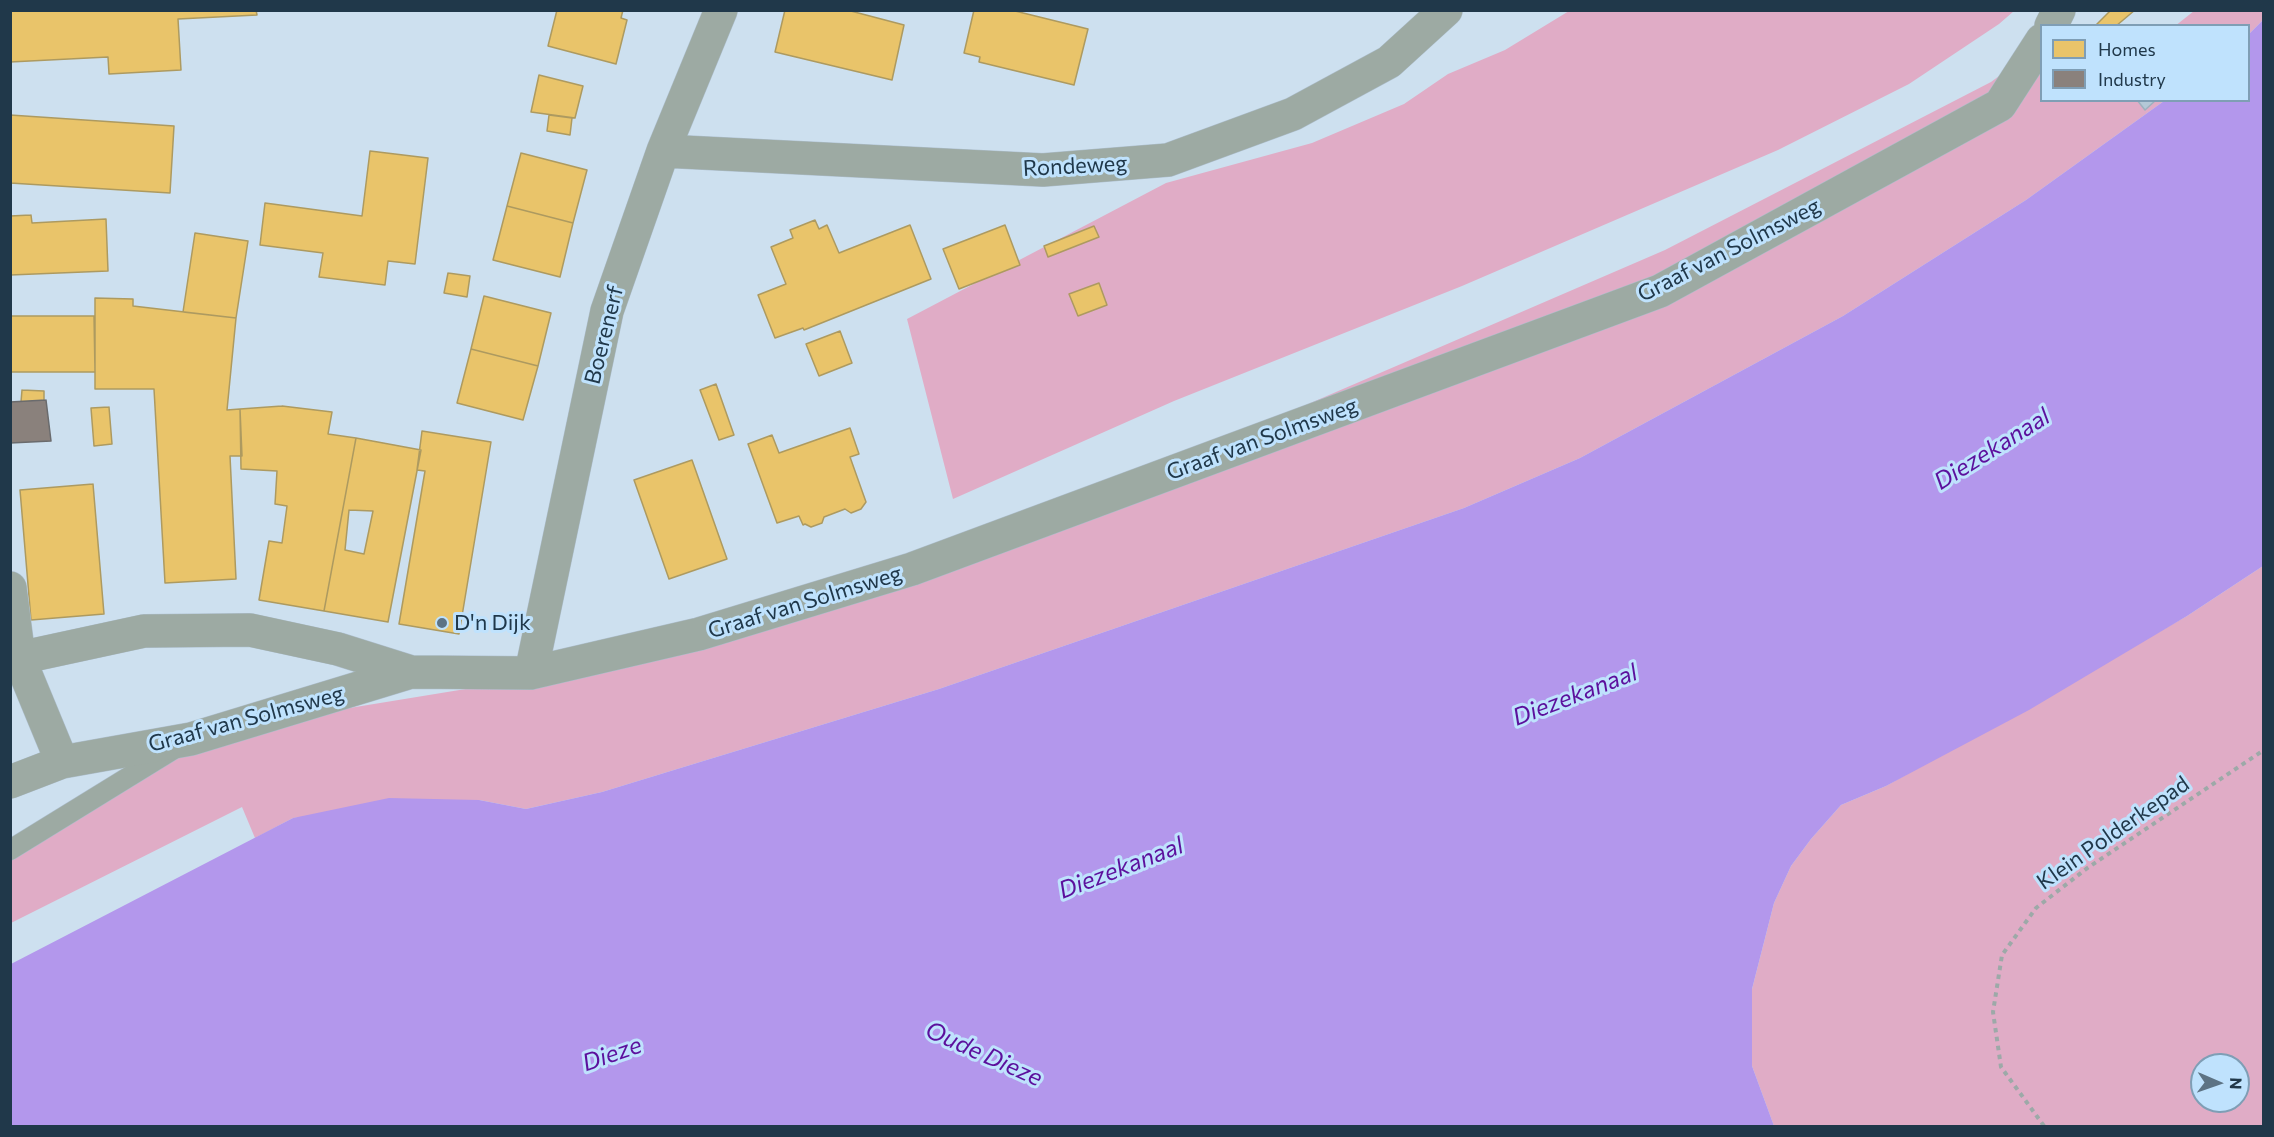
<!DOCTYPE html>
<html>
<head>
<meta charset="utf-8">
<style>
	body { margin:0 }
	#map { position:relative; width:2274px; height:1137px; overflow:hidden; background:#cde0ef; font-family:Commissioner,sans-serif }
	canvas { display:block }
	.frame { position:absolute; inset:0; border:12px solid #20384a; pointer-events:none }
	.legend { position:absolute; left:2040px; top:24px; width:210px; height:78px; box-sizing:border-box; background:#bfe2fd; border:2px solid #7f9eb5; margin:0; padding:8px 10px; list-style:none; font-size:18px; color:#20384a }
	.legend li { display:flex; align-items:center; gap:12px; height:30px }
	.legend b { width:30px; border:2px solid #7f9eb5 }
	.north { position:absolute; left:2190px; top:1053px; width:60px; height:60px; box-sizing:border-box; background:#bfe2fd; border:2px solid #7f9eb5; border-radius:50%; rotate:92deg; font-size:16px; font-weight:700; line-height:24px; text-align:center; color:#20384a }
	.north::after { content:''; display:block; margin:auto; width:21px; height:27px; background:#5d7384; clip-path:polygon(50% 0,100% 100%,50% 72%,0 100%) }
</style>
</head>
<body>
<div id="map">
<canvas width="2274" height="1137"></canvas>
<div class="frame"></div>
<ul class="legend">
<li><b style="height:16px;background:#e9c46a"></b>Homes</li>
<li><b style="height:16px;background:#8a817c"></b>Industry</li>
</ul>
<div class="north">N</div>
</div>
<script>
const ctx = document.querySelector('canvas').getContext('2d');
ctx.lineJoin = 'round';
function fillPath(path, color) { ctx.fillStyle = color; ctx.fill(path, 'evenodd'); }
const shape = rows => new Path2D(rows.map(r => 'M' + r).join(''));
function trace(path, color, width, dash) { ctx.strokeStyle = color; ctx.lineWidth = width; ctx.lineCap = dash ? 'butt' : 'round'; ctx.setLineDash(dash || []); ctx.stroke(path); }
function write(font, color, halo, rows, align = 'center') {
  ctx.font = font + ' Commissioner,sans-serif'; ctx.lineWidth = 6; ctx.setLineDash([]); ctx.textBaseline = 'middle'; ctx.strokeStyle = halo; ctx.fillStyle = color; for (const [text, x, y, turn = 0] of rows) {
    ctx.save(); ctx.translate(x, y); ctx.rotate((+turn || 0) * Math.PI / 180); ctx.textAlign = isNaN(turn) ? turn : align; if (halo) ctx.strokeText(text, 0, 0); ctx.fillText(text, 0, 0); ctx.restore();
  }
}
fillPath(shape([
	[1569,11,2014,11,1999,24,1909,84,1778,150,1462,286,1174,401,953,499,907,319,1166,183,1312,143,1404,104,1448,74,1505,50],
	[2194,11,2263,11,2263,20,2249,34,2248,26,2175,26],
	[2041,67,2042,100,2164,101,2026,200,1843,316,1580,458,1464,508,939,689,602,792,526,809,479,800,293,818,255,838,242,807,11,923,11,847,199,743,270,721,539,677,725,624,1285,414,1665,250,1991,82,1999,76],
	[2263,566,2263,1126,1774,1126,1752,1066,1752,989,1774,903,1791,866,1811,839,1841,805,1886,786,2187,616],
	[2202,1065,2238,1065,2238,1101,2202,1101]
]), '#e0acc6');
fillPath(shape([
	[2263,20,2263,566,2187,616,2029,710,1886,786,1841,805,1811,839,1791,866,1774,903,1752,989,1752,1066,1774,1126,11,1126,11,964,293,818,389,798,479,800,526,809,602,792,939,689,1464,508,1580,458,1843,316,2026,200,2164,101,2248,100,2249,34]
]), '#b397ec');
const homes = shape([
	[10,10,256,10,257,15,178,19,181,70,109,74,108,57,10,62,10,10],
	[557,10,623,10,621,18,627,20,616,64,548,46,557,10],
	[785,10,847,10,904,25,892,80,775,52,785,10],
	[974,10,1011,10,1088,29,1074,85,979,62,980,57,964,53,974,10],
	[2111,10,2135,10,2116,26,2095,26,2111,10],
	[539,75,583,86,575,118,531,112,539,75],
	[10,115,174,126,170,193,10,183,10,115],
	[549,115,572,118,570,135,547,131,549,115],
	[370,151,428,158,415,264,388,261,385,285,319,277,323,253,260,245,265,203,362,216,370,151],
	[521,153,587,170,573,223,507,206,521,153],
	[507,206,573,223,560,277,493,260,507,206],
	[31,215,32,223,106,219,108,271,10,275,10,216,31,215],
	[815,220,819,229,827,225,839,253,910,225,931,279,804,330,803,328,775,338,758,295,786,284,771,247,793,238,790,230,815,220],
	[1005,225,1020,265,959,289,943,249,1005,225],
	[1094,226,1099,237,1048,257,1044,246,1094,226],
	[195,233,248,241,236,318,183,312,195,233],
	[448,273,470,276,467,297,444,293,448,273],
	[1099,283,1107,305,1078,316,1069,294,1099,283],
	[484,296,551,313,538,366,471,349,484,296],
	[95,298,133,299,133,306,236,318,227,410,240,409,242,456,230,456,236,579,165,583,154,389,95,389,95,298],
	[10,316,94,316,95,372,10,372,10,316],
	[840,331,852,363,819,376,806,344,840,331],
	[471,349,538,366,523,420,457,403,471,349],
	[716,384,734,435,719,440,700,390,716,384],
	[22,390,44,391,44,401,21,402,22,390],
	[282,406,332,412,328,434,356,438,324,611,259,600,269,541,282,543,287,506,275,504,277,471,241,469,240,409,282,406],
	[109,407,112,444,94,446,91,408,109,407],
	[850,428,859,454,850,457,866,502,861,509,851,513,845,509,824,517,822,523,811,527,805,524,803,525,799,516,777,523,748,444,772,435,779,453,850,428],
	[422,431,491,442,459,634,399,624,425,471,417,470,422,431],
	[356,438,421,450,388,622,324,611,356,438],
	[349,510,373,511,364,554,345,550,349,510],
	[692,460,727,559,669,579,634,480,692,460],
	[93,484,104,614,31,620,20,490,93,484]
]);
fillPath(homes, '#e9c46a');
trace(homes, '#ad9a60', 1.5);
const industry = shape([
	[46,400,51,441,10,443,10,402,46,400]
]);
fillPath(industry, '#8a817c');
trace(industry, '#6a6b6d', 1.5);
const building = shape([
	[2137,100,2156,100,2145,110,2137,100]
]);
fillPath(building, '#b4c8d7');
trace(building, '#9db0be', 1.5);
const service = shape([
	[10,850,174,749]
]);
const minor = shape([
	[2051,26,2059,10],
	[663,151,1043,170,1168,160,1293,114,1389,62,1446,10],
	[10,588,19,658,62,762],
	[19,658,144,631,250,630,338,649,411,672],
	[531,673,607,311,663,151,721,10],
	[10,782,62,762,191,739,411,672,531,673,699,634,912,569,1660,291,2000,105,2042,40]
]);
trace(service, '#adbecc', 21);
trace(minor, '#adbecc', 34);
trace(shape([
	[2044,1126,2001,1067,1993,1012,2002,955,2036,908,2086,869,2264,750]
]), '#9da9a8', 4, [4.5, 4.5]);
trace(service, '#9daaa3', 20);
trace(minor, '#9daaa3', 33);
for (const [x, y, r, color] of [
	[442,623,6,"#5d7384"]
]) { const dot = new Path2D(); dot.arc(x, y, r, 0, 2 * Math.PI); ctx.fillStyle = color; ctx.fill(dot); trace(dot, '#bfe2fd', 2); }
write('22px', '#20384a', '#bfe2fd', [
	["Rondeweg",1075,166,-3],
	["Graaf van Solmsweg",1729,250,-27],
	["Boerenerf",604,335,-76],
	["Graaf van Solmsweg",1262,439,-20],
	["Graaf van Solmsweg",805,602,-17],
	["Graaf van Solmsweg",246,719,-15],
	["Klein Polderkepad",2113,833,-35]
]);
write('22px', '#20384a', '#bfe2fd', [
	["D'n Dijk",454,623]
], 'left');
write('italic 24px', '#5c109d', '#bfe2fd', [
	["Diezekanaal",1992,449,-32],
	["Diezekanaal",1575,695,-21],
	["Diezekanaal",1121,868,-21],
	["Dieze",612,1054,-19],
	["Oude Dieze",984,1054,24]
]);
</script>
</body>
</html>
